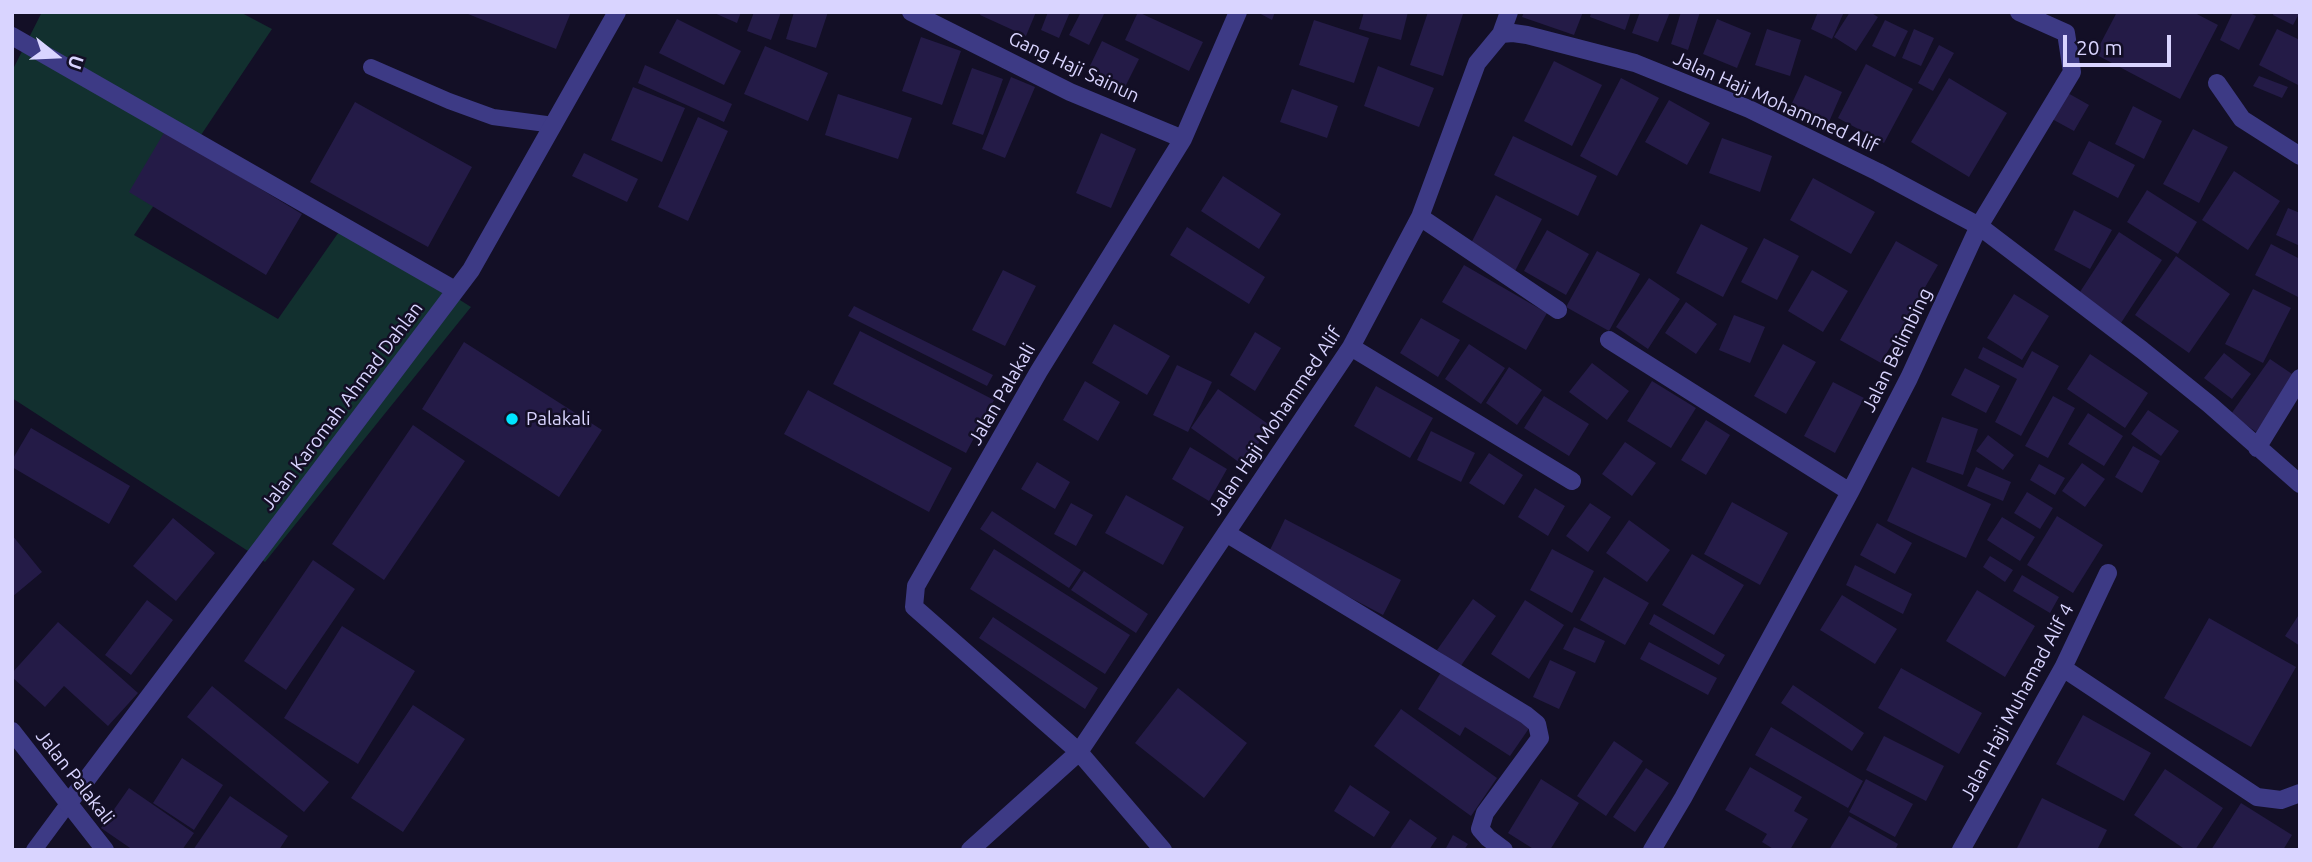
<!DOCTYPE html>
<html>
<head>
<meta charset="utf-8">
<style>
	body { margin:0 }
	#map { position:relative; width:2312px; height:862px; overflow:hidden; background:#130f26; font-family:Ubuntu,sans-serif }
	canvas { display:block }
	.frame { position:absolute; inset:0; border:14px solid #d9d4ff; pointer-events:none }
	.north { position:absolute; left:21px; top:21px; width:70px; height:70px; -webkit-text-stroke:5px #130f26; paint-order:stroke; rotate:108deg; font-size:19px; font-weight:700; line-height:28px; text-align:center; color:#d9d4ff }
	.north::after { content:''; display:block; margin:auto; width:24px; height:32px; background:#d9d4ff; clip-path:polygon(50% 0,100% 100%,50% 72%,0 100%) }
	.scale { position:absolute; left:2063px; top:35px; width:108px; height:32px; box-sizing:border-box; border:4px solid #d9d4ff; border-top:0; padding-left:9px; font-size:21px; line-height:24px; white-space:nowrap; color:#d9d4ff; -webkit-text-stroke:5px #130f26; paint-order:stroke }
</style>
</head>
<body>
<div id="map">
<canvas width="2312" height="862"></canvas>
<div class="frame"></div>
<div class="north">U</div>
<div class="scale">20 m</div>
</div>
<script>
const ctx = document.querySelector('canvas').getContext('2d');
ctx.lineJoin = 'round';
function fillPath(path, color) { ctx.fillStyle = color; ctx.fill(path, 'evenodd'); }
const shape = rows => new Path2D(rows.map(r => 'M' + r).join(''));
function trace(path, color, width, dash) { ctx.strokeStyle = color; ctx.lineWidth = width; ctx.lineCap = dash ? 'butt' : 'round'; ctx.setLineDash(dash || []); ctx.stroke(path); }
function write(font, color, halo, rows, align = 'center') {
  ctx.font = font + ' Ubuntu,sans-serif'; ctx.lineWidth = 5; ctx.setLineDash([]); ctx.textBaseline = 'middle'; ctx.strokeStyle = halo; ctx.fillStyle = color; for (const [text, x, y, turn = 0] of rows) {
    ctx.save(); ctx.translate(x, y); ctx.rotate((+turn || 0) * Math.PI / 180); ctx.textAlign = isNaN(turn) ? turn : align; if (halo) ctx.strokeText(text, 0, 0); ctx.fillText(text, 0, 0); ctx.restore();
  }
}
fillPath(shape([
	[42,12,240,12,272,29,134,235,278,319,343,226,471,307,265,562,12,398,12,71]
]), '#12302f');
fillPath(shape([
	[463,12,571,12,556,49],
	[712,12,741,12,737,23],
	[754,12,781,12,771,40,747,31],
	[794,12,828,12,816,48,786,39],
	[981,12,1036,12,1026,36,980,15],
	[1048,12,1070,12,1059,38,1041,30],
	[1081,12,1105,12,1089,45,1069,35],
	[1138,12,1203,42,1189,71,1125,40],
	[1257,12,1275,12,1272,20],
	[1364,12,1408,12,1401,40,1359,29],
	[1428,12,1463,14,1443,76,1410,65],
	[1524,12,1583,12,1574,35,1522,17],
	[1591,12,1631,12,1625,30,1590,17],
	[1640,12,1670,12,1658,42,1632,33],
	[1681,12,1700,12,1688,50,1671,44],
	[1818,12,1844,12,1832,39,1811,29],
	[1850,12,1870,12,1878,17,1856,51,1834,37],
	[2117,12,2193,12,2218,25,2180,99,2095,54],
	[2233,12,2248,12,2256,16,2239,50,2220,40],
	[2274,12,2300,12,2293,25,2273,15],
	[677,19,741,51,724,85,659,53],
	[1717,19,1751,33,1737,68,1703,54],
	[1314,20,1369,38,1354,83,1299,65],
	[1885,20,1908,31,1895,57,1872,46],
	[1767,29,1801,40,1790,76,1755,65],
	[1914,29,1934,38,1921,66,1902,58],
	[2277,29,2300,40,2300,86,2259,65],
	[921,37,961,51,942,105,902,91],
	[1102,41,1139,59,1124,89,1087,72],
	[1939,45,1954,53,1933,91,1918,83],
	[765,46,828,73,808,121,744,94],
	[1554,61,1602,85,1572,146,1524,121],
	[1866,64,1913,89,1884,143,1838,118],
	[645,65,732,104,724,122,638,83],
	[1378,66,1434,88,1419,127,1364,106],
	[972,68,1003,79,983,135,952,124],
	[1805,75,1842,92,1825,131,1787,114],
	[2259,76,2288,87,2282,98,2253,86],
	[1011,77,1035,87,1005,158,982,149],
	[1621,78,1659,98,1617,176,1580,156],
	[1949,78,2007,113,1969,177,1911,142],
	[633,87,685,108,662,162,611,140],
	[1292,89,1338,106,1327,138,1280,122],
	[2066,92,2089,105,2074,131,2052,119],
	[838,94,912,118,898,159,825,135],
	[1669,100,1710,123,1687,165,1645,142],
	[355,102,472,167,428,247,310,182],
	[2133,106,2162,121,2144,159,2115,144],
	[698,117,728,131,688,221,658,207],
	[2193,129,2228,147,2199,203,2163,184],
	[165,131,302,214,266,275,129,192],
	[1101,133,1136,149,1111,208,1076,193],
	[1513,136,1597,176,1578,216,1494,175],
	[1722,138,1772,156,1760,192,1709,173],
	[2089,141,2135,165,2118,198,2072,174],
	[584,153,638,179,627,202,572,176],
	[2234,171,2280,201,2248,250,2202,220],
	[1223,176,1281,214,1259,249,1201,211],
	[1813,178,1875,212,1851,254,1790,220],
	[2147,190,2197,222,2178,254,2127,222],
	[1496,195,1542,219,1515,271,1469,247],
	[2288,208,2300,213,2300,246,2276,235],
	[2074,210,2112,230,2090,269,2054,250],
	[1701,224,1748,248,1723,297,1676,273],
	[1187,227,1265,277,1249,304,1170,255],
	[1547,230,1589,254,1566,295,1524,271],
	[2119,232,2162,260,2121,323,2078,295],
	[1764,238,1799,256,1777,300,1741,282],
	[1896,241,1938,265,1881,363,1840,340],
	[2271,244,2300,259,2300,298,2255,275],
	[1597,251,1640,274,1609,331,1566,307],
	[2176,256,2230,294,2189,353,2135,315],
	[1464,265,1547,313,1526,350,1442,302],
	[1003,270,1036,286,1005,346,972,330],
	[1812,270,1848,291,1823,332,1788,311],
	[1649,278,1680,299,1648,349,1616,327],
	[2253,289,2291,308,2263,363,2225,344],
	[2014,294,2049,316,2022,360,1987,338],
	[1686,302,1717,324,1696,354,1665,333],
	[854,306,993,375,987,386,848,316],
	[1734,315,1765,327,1750,363,1719,350],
	[1421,318,1460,340,1438,377,1400,353],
	[1114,324,1170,356,1147,395,1092,363],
	[860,331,994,400,966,453,833,384],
	[1255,332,1281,348,1255,391,1230,375],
	[464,342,602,430,559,497,422,409],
	[1469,344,1505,368,1481,404,1445,379],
	[1783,344,1816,362,1786,414,1754,396],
	[1983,347,2023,368,2032,351,2059,366,2021,436,1995,422,2017,379,1978,358],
	[2224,353,2251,374,2232,399,2204,378],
	[2090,354,2148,393,2125,428,2067,389],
	[2270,359,2295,376,2256,432,2231,414],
	[1592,363,1629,391,1607,420,1569,392],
	[1177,365,1212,382,1188,432,1153,415],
	[1509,367,1542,390,1517,425,1486,403],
	[1965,368,2000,386,1986,413,1951,395],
	[1085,381,1120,402,1098,441,1063,420],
	[1652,381,1696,408,1671,448,1627,421],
	[1833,382,1864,398,1835,453,1804,436],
	[1376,386,1433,418,1410,458,1354,426],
	[1218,389,1271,426,1243,465,1191,428],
	[808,390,952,468,929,512,784,434],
	[1544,396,1589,424,1569,456,1524,428],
	[2053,396,2075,408,2048,458,2025,446],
	[2148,410,2179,431,2161,456,2131,434],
	[2088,413,2123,436,2104,466,2068,444],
	[1942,417,1978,429,1963,475,1926,462],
	[1706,420,1730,435,1706,475,1681,460],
	[413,425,465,461,384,580,332,544],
	[31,428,130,486,109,524,12,467,12,460],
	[1431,431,1475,453,1461,482,1417,460],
	[1988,435,2014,455,2003,470,1976,451],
	[1625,442,1656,463,1632,496,1602,474],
	[2133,446,2160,461,2142,493,2115,477],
	[1190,447,1227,469,1209,501,1172,479],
	[1489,453,1523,475,1504,505,1469,483],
	[1037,462,1070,482,1055,509,1021,489],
	[2082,463,2105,479,2085,507,2062,491],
	[2039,464,2065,478,2055,495,2030,480],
	[1912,467,1991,504,1966,558,1887,521],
	[1976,467,2011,482,2003,501,1967,486],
	[1535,488,1565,506,1548,536,1518,517],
	[2027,492,2053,508,2040,529,2014,513],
	[1126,495,1184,527,1163,565,1105,533],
	[1732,502,1788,533,1760,585,1704,554],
	[1071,503,1093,515,1076,546,1054,534],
	[1590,503,1611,517,1588,552,1566,536],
	[992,511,1081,570,1069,588,980,529],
	[2057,516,2103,545,2073,593,2027,565],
	[2002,517,2035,537,2020,561,1987,540],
	[173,518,215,553,176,601,133,566],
	[1285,519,1401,580,1383,615,1268,554],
	[1629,520,1670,550,1647,582,1606,553],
	[1877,523,1912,543,1895,574,1860,555],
	[12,535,42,572,12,597],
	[994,549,1130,635,1105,674,970,589],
	[1552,549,1594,571,1572,613,1530,590],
	[1692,554,1744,585,1714,635,1662,605],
	[1990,556,2013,570,2005,582,1983,567],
	[313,560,355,589,286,690,244,661],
	[1855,565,1912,594,1903,614,1846,585],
	[1084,571,1148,614,1136,633,1071,590],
	[2022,575,2059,597,2050,613,2013,591],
	[1604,577,1649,603,1625,645,1580,620],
	[1977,590,2035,626,2005,677,1946,641],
	[1842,595,1897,629,1875,664,1820,630],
	[1473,599,1496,616,1460,667,1437,650],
	[147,600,173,620,131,675,105,655],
	[1525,600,1564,625,1529,679,1491,654],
	[2300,613,2300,646,2285,636],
	[1654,614,1725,655,1719,665,1649,624],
	[993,617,1098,688,1085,709,979,638],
	[2209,618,2296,667,2251,747,2164,698],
	[58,622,138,693,108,726,64,686,45,707,12,677,12,673],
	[342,626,415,671,358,764,284,718],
	[1574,627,1605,641,1595,663,1563,649],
	[1649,642,1717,678,1708,695,1640,659],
	[1550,660,1576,672,1559,709,1533,697],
	[1901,668,1982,713,1959,754,1878,708],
	[1443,669,1532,724,1510,756,1465,727,1460,736,1418,709],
	[1793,685,1864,733,1852,751,1781,703],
	[212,686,329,782,304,812,187,717],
	[1178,688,1247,743,1204,798,1135,743],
	[413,705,465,739,403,832,351,798],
	[1401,709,1497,778,1471,816,1374,746],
	[2083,715,2151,753,2124,801,2056,764],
	[1771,727,1863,781,1848,808,1755,755],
	[1884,736,1944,766,1926,801,1866,770],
	[1614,741,1643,761,1606,816,1577,796],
	[182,758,223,785,194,830,153,803],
	[1750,767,1802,797,1794,811,1808,819,1790,850,1775,850,1762,842,1767,834,1725,810],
	[1646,768,1669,783,1635,832,1613,817],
	[2165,769,2223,808,2195,850,2186,850,2134,815],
	[1541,779,1579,803,1550,850,1535,850,1508,833],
	[1866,779,1913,804,1895,837,1849,812],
	[1350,785,1390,812,1374,837,1334,811],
	[129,788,194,833,182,850,133,850,101,828],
	[230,796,288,836,279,850,193,850],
	[2042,798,2107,830,2097,850,2016,850],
	[2241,803,2292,835,2283,850,2211,850],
	[1849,816,1898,844,1895,850,1829,850],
	[1410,819,1437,838,1429,850,1389,850],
	[1453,835,1468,844,1464,850,1445,850]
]), '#241b47');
trace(shape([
	[371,67,449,101,493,117,554,125],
	[34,850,68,804]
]), '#3d3a85', 16);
trace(shape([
	[911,12,1070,92,1183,139],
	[1501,34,1513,33,1527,35,1635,63,1749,109,1878,172,1979,226,2142,350,2209,404,2300,484],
	[12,36,455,290],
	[2217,83,2242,119,2300,156],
	[1420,217,1558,310],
	[1609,340,1850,492],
	[1351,347,1572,481],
	[2257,448,2300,378],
	[1226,533,1526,715,1537,724,1540,738,1485,813,1480,829,1488,838,1504,850],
	[2063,668,2257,797,2281,800,2300,793],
	[12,731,105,850],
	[68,804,471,270,617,12],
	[970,850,1079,752,1351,347,1420,217,1477,63,1501,34,1509,12],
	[1163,850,1079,752,914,607,916,586,1039,371,1183,139,1238,12],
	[1652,850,1683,798,1850,492,1909,378,1979,226,2072,72,2066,33,2019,12],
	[1961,850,2063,668,2108,573]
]), '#3d3a85', 18);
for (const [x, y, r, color] of [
	[512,419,7,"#00e5ff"]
]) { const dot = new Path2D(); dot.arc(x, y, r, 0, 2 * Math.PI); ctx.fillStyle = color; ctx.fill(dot); trace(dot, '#130f26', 2.5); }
write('19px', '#d9d4ff', '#130f26', [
	["Gang Haji Sainun",1074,67,25],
	["Jalan Haji Mohammed Alif",1776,102,24],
	["Jalan Belimbing",1897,350,-64],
	["Jalan Palakali",1002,394,-60],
	["Jalan Karomah Ahmad Dahlan",342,406,-53],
	["Jalan Haji Mohammed Alif",1275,421,-56],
	["Jalan Haji Muhamad Alif 4",2017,702,-62],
	["Jalan Palakali",75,777,52]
]);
write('19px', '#d9d4ff', '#130f26', [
	["Palakali",526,419]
], 'left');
</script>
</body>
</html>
